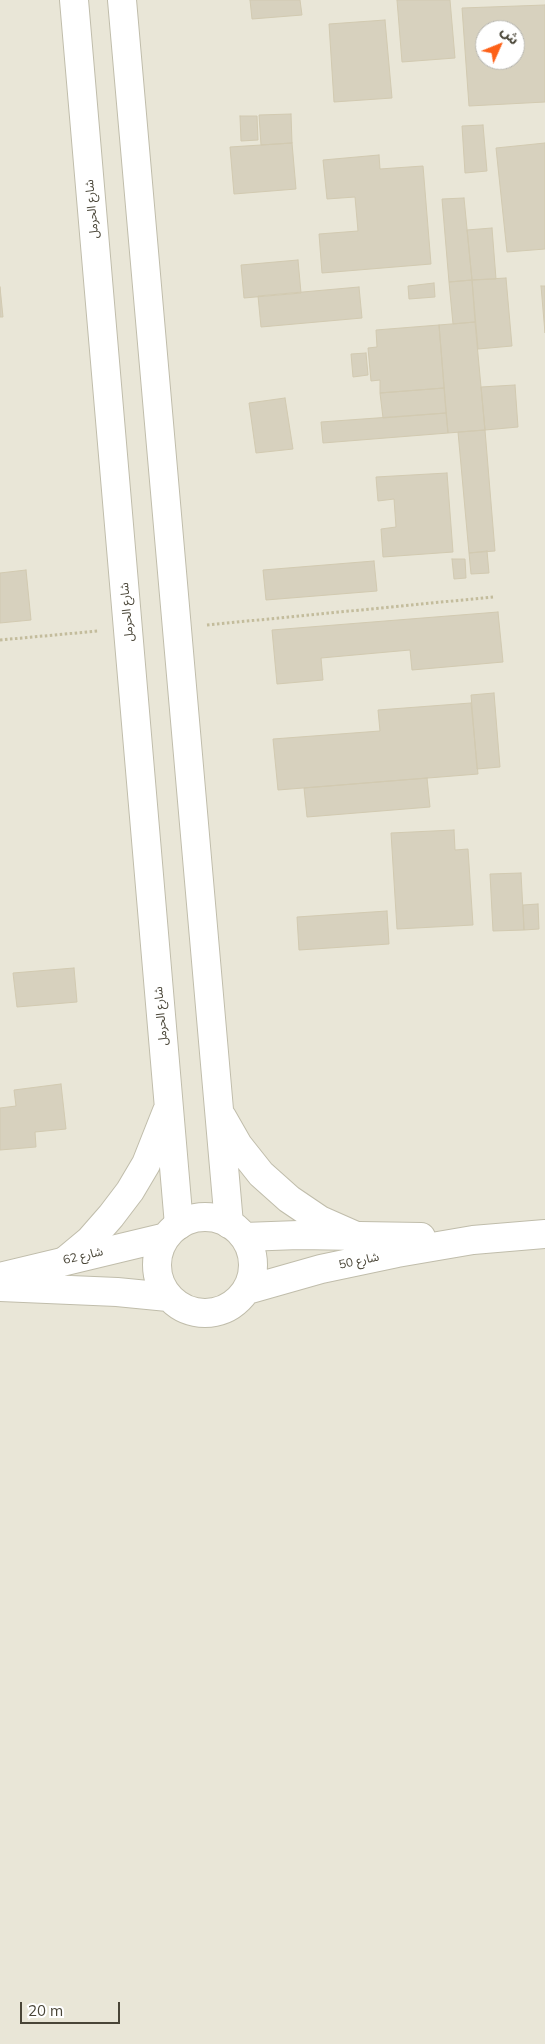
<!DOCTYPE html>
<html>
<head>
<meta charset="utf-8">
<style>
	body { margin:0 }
	#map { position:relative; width:545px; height:2044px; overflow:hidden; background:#f5f3e9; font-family:Mulish,"Noto Sans Arabic",sans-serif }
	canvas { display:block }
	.north { position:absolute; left:475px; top:20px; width:50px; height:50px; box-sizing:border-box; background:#fff; border:1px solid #b6b5af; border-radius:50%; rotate:46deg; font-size:14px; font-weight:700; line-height:20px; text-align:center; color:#494537 }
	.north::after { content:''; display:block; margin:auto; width:18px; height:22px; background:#fd6118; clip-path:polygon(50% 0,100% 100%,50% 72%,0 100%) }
	.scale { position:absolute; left:20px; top:2002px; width:100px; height:22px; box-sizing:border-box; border:2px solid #494537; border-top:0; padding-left:6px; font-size:15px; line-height:18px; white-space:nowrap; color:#494537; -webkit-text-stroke:4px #fff; paint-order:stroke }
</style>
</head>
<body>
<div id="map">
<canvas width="545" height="2044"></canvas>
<div class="north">ش</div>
<div class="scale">20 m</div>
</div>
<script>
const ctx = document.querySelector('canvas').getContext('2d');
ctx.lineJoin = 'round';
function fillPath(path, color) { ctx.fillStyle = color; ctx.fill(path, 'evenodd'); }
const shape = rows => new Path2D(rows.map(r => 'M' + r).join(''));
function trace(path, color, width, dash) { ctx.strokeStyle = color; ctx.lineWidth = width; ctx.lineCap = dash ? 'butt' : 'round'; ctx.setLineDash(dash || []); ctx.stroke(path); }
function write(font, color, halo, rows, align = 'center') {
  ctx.font = font + ' Mulish,"Noto Sans Arabic",sans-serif'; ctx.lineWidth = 4.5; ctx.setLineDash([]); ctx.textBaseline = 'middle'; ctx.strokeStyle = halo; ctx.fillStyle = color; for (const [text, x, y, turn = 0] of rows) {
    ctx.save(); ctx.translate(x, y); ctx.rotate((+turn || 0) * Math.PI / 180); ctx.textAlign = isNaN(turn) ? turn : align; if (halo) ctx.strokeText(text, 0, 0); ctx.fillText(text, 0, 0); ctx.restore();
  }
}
fillPath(shape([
	[0,0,545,0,545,2044,0,2044],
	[485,30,515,30,515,60,485,60]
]), '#e9e6d7');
const building = shape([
	[250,0,300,0,302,15,252,19,250,0],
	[397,0,450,0,455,58,402,62,397,0],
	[545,5,545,102,469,106,462,8,545,5],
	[485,30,515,30,515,60,485,60,485,30],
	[385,20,392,98,334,102,329,24,385,20],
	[291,114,292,143,261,145,259,115,291,114],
	[240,116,257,116,258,140,241,141,240,116],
	[483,125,487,171,465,173,462,126,483,125],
	[292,143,296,189,234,194,230,147,292,143],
	[545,143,545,249,507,252,496,148,545,143],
	[379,155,380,169,423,166,431,264,322,273,319,234,358,231,355,197,327,199,323,160,379,155],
	[464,198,472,280,449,282,442,199,464,198],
	[492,228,496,279,472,280,467,230,492,228],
	[298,260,301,293,244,298,241,265,298,260],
	[506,278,512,346,478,349,472,280,506,278],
	[472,280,475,322,453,324,449,282,472,280],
	[434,283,435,297,409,299,408,286,434,283],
	[541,286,545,286,545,333,541,286],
	[0,287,3,317,0,317,0,287],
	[359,287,362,318,261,327,258,296,359,287],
	[475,322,485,430,448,433,439,325,475,322],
	[439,325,444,388,380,393,380,380,371,381,368,348,377,347,376,330,439,325],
	[366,353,368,375,353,377,351,354,366,353],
	[515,385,518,427,485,430,481,387,515,385],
	[444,388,446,413,383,418,380,393,444,388],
	[285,398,293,449,256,453,249,403,285,398],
	[446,413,448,433,323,443,321,422,446,413],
	[485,430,495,551,469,553,458,432,485,430],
	[447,473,453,552,383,557,381,529,396,527,394,499,378,501,376,477,447,473],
	[487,551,489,573,471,574,469,553,487,551],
	[452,559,465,559,466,578,454,579,452,559],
	[374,561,377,591,266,600,263,570,374,561],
	[26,570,31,620,0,623,0,573,26,570],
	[498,612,503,662,412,670,410,650,321,658,323,680,277,684,272,630,498,612],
	[494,693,500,767,477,769,471,695,494,693],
	[471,703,478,774,278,790,273,739,380,731,378,710,471,703],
	[427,778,430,807,307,817,304,788,427,778],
	[454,830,455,850,468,849,473,925,397,929,391,833,454,830],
	[521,873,524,930,493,931,490,874,521,873],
	[538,904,539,929,524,930,523,905,538,904],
	[387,911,389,944,299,950,297,917,387,911],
	[74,968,77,1002,17,1007,13,973,74,968],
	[61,1084,66,1129,35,1132,36,1147,0,1150,0,1108,16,1106,14,1090,61,1084]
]);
fillPath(building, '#d7d1be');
trace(building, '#d2cab1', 1);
const minor = shape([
	'157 1265a48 48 0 1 1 96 0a48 48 0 1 1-96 0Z',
	[244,1237,299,1235,421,1237],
	[0,1277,166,1237],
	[0,1287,117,1292,168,1297],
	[247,1290,321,1269,397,1253,473,1240,545,1234]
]);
const tertiary = shape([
	[74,0,179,1225],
	[122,0,229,1224],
	[222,1117,238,1145,261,1174,289,1199,320,1220,354,1235],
	[66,1260,90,1240,111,1216,130,1191,146,1164,167,1111]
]);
trace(minor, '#c0bdab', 30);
trace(tertiary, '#c0bdab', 30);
trace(shape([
	[207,625,493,597],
	[0,640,98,631]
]), '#c3bc9c', 3, [2.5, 2.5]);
trace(minor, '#fff', 28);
trace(tertiary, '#fff', 28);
write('12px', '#494537', '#fff', [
	["شارع الحرمل",92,209,-95],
	["شارع الحرمل",127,612,-95],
	["شارع الحرمل",161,1016,-95],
	["شارع 62",83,1256,-13],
	["شارع 50",359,1261,-12]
]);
</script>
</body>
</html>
